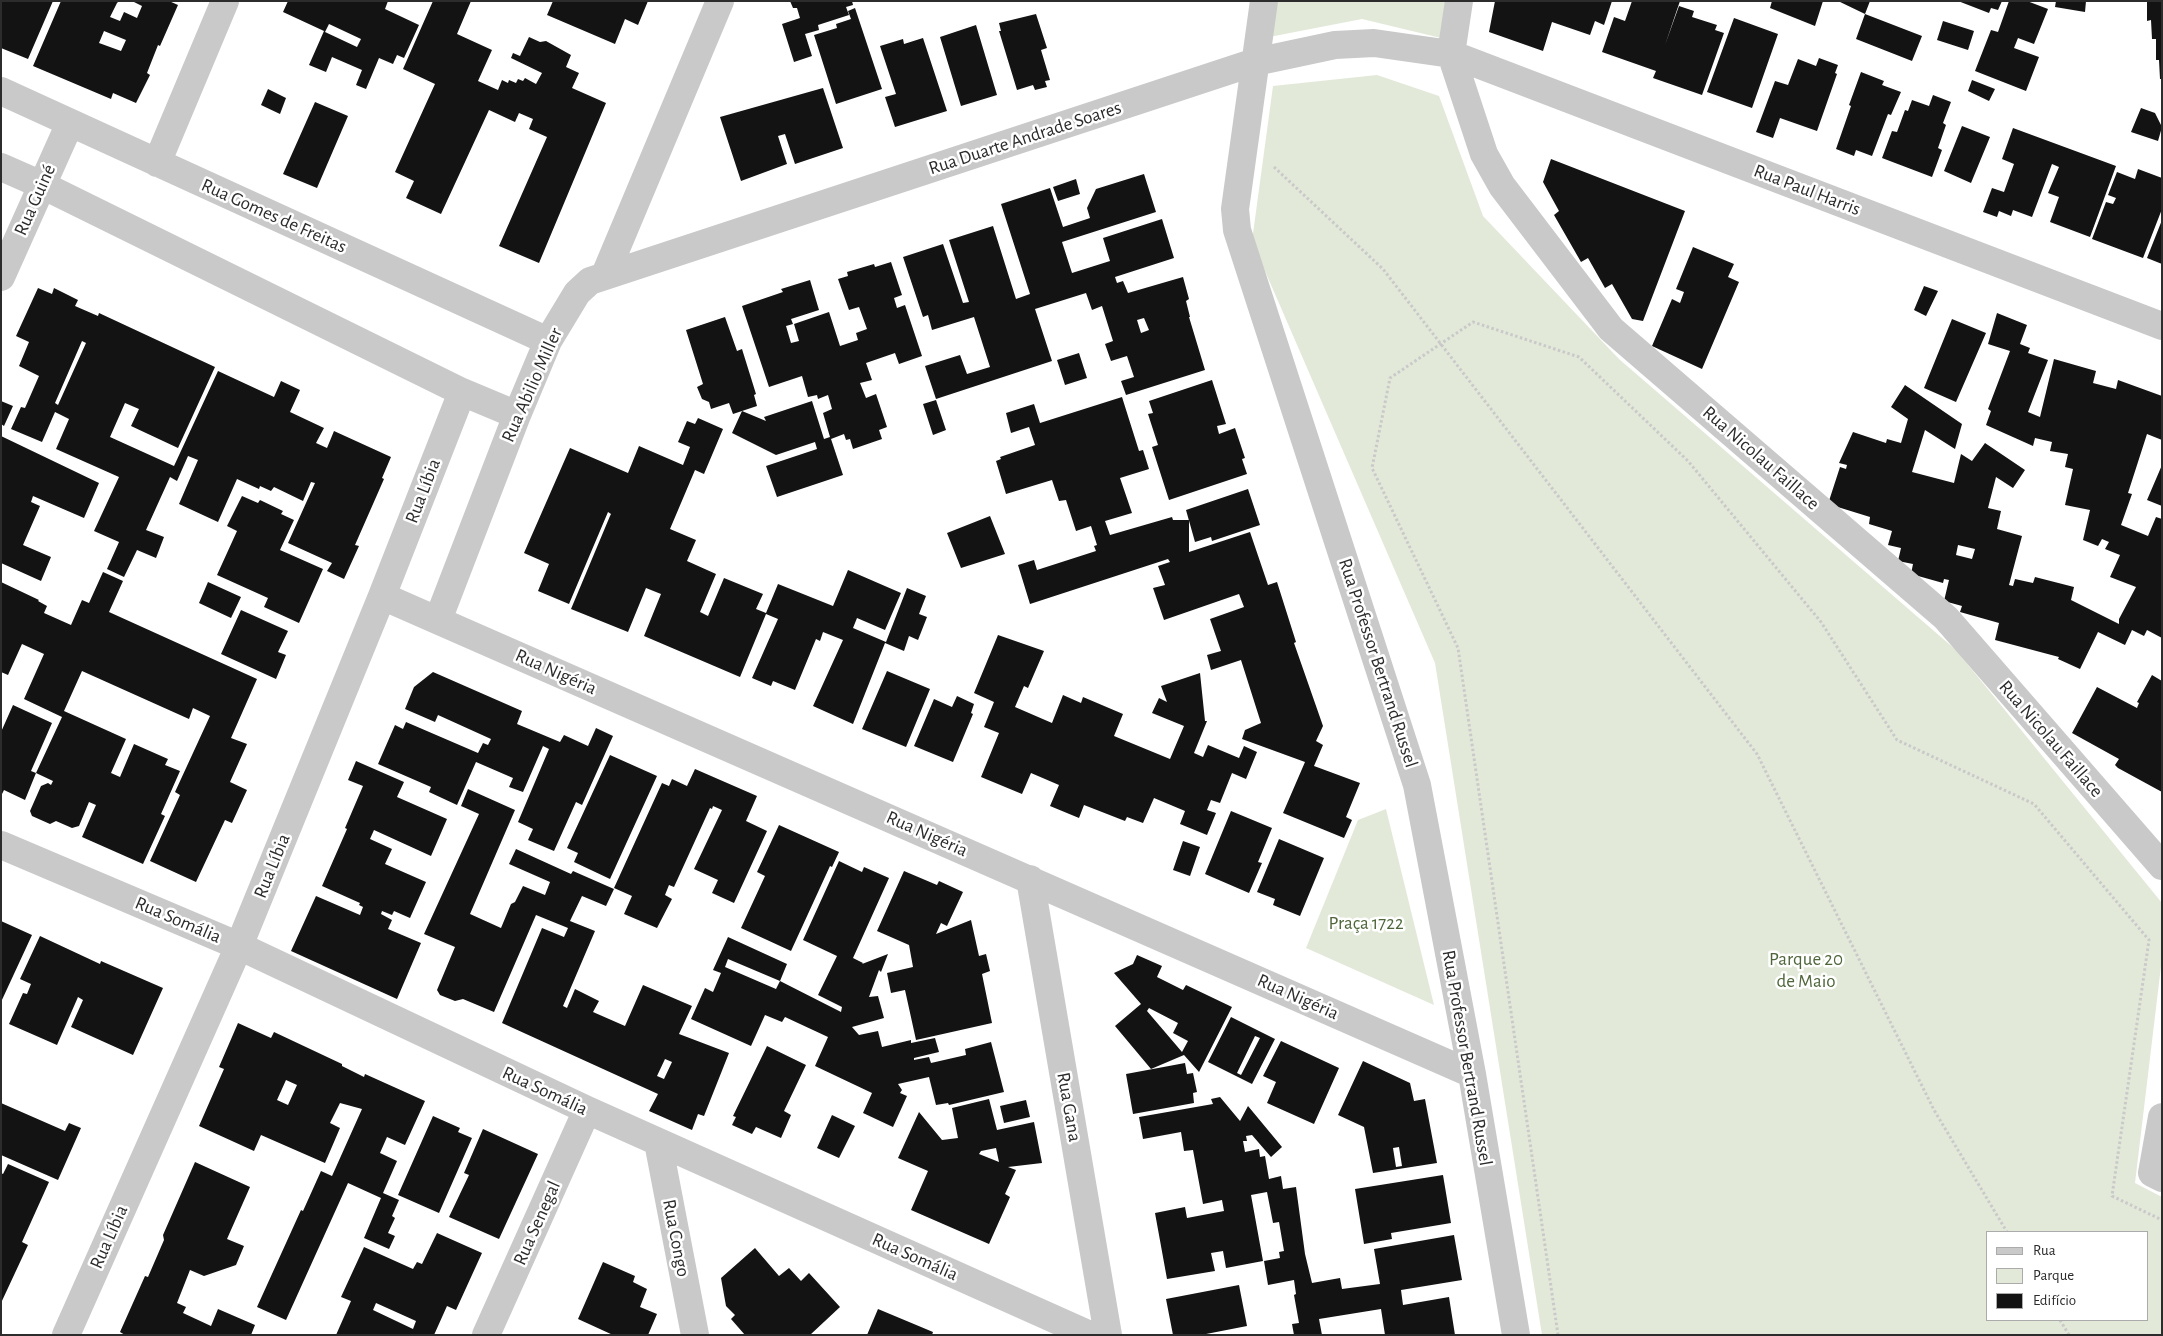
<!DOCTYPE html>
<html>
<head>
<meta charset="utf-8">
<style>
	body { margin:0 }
	#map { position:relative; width:2163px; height:1336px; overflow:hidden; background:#fff; font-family:"Alegreya Sans",sans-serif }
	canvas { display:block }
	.frame { position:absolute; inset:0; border:2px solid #2c2c2c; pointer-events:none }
	.legend { position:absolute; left:1986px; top:1231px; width:162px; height:90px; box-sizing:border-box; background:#fff; border:1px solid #ababab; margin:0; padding:6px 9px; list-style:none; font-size:15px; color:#2c2c2c }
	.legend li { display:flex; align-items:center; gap:10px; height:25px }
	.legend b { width:25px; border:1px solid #ababab }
</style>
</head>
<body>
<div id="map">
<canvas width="2163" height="1336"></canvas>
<div class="frame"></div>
<ul class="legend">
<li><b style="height:6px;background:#c9c9c9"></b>Rua</li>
<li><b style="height:14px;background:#e2e9d9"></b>Parque</li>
<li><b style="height:14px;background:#131313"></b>Edifício</li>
</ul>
</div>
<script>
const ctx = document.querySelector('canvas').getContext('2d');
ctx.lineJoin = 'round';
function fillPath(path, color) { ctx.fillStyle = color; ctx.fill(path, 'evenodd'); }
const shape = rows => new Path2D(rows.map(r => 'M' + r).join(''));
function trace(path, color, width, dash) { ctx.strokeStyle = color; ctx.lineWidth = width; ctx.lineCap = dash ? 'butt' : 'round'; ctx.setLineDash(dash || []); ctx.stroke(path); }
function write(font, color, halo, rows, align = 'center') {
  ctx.font = font + ' "Alegreya Sans",sans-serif'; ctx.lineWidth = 5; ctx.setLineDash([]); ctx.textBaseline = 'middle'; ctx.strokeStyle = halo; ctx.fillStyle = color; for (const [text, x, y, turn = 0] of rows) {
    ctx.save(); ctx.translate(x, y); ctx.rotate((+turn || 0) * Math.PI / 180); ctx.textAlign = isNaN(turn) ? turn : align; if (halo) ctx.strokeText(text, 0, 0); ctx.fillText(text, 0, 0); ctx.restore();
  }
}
fillPath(shape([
	[1270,1,1446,1,1441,38,1362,19,1264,38],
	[1377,75,1439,96,1483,216,1619,359,1956,650,2162,903,2162,958,2135,1183,2162,1197,2162,1335,1542,1335,1435,663,1252,241,1273,86],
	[1987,1232,2147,1232,2147,1320,1987,1320],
	[1386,809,1434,1005,1306,948,1358,820]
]), '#e2e9d9');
fillPath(shape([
	[1,1,53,1,28,59,1,48],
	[61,1,119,1,117,3,110,17,120,21,124,12,137,18,142,6,132,1,169,1,178,5,160,46,158,45,147,73,150,75,136,103,113,93,111,99,33,66],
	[104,31,126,40,121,51,99,43],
	[288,1,388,1,385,9,419,25,404,58,397,55,393,64,379,58,366,89,356,85,362,70,332,57,326,72,309,65,324,31,283,12],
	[329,24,361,39,357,47,325,32],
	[433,1,471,1,457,34,492,50,478,81,498,90,502,80,508,83,509,80,516,83,518,79,523,81,525,78,536,84,542,73,511,58,513,53,520,56,529,37,540,42,546,41,571,55,566,67,579,73,572,88,606,103,539,263,499,246,547,137,529,129,533,119,519,113,515,122,489,110,441,214,406,198,414,181,395,172,435,84,403,69],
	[553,1,648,1,638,25,625,19,615,44,547,15],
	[790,1,852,1,853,5,846,7,849,15,818,25,819,30,805,34,812,56,794,62,782,24,800,18,797,8,793,8],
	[1495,1,1612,1,1604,25,1595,21,1590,35,1552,22,1543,51,1489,32],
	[1632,1,1680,1,1665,45,1679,6,1694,11,1692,17,1717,25,1715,30,1724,33,1702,95,1653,78,1656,71,1602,52,1614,17,1625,21],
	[1772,1,1823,1,1815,26,1770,8],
	[1838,1,1870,1,1865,14],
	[1958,1,2002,1,1998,10,1991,8,1989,13],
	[2009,1,2027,1,2048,9,2034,44,2018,38,2014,48,2039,57,2026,91,1975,71,1991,30,1998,32],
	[2056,1,2086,1,2085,12,2055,7],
	[2147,1,2162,1,2162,79,2160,79,2159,60,2156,60,2156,39,2152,39,2151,20,2147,21],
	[855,8,882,89,836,104,814,35,837,28,836,24,851,19,848,11],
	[1036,14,1047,48,1041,50,1050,80,1045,81,1047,87,1035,90,1033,85,1017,90,999,31,1001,31,999,23],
	[1865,14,1922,36,1912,61,1856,39],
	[1734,18,1778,34,1752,108,1707,92],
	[1943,21,1974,31,1968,50,1937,40],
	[976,25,997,95,961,106,940,37],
	[923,38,947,111,895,127,885,97,896,94,880,46,903,39,904,44],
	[1819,58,1838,65,1835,73,1837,74,1817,131,1780,118,1773,138,1756,132,1775,81,1788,85,1798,59,1816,66],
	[1861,72,1884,81,1882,85,1901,92,1891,115,1888,114,1872,156,1856,150,1854,156,1836,149,1851,106,1849,105],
	[1972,80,1995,89,1989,101,1968,91],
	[823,88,843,148,795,164,785,134,778,136,787,164,741,181,720,117],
	[268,89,286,98,280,114,261,105],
	[1933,95,1951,102,1943,123,1946,125,1938,148,1942,150,1932,177,1882,158,1892,131,1897,132,1905,110,1908,111,1912,100,1929,106],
	[315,102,348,116,317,188,283,174],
	[2141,108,2155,113,2162,127,2158,141,2131,132],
	[1962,126,1990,137,1971,183,1944,171],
	[2013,128,2116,166,2090,237,2050,222,2059,197,2048,193,2059,167,2052,164,2032,217,2013,210,2011,216,1999,211,1997,217,1983,212,1992,188,2004,192,2014,164,2002,159],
	[1551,159,1685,211,1643,321,1632,319,1612,284,1605,288,1588,258,1581,262,1554,215,1559,211,1543,182],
	[2138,169,2162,178,2162,209,2143,258,2092,239,2106,202,2113,204,2116,198,2108,195,2117,172,2135,179],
	[1144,174,1156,212,1062,242,1072,273,1110,261,1103,238,1162,219,1174,258,1115,277,1117,283,1123,281,1128,293,1183,277,1189,299,1186,301,1190,317,1189,317,1205,370,1126,395,1121,381,1134,377,1127,356,1111,361,1105,344,1113,341,1102,306,1092,310,1086,293,1035,309,1052,361,936,399,925,366,960,355,967,374,990,367,974,317,932,330,928,315,923,317,903,257,943,244,963,303,969,302,949,240,993,226,1016,299,1030,294,1001,204,1050,188,1063,227,1090,218,1087,208,1096,189],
	[1144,318,1149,330,1141,333,1137,320],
	[1076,179,1080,194,1058,201,1053,187],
	[2162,220,2162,264,2147,258],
	[1693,247,1734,264,1728,277,1739,282,1702,369,1652,346,1672,299,1680,303,1684,292,1676,289],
	[891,262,902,295,894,298,897,308,905,305,922,356,899,364,895,353,866,363,872,380,860,383,866,398,876,394,887,427,879,430,882,439,853,449,850,439,846,440,844,434,831,439,843,475,777,497,766,466,817,449,815,442,776,455,732,433,742,411,733,414,729,403,711,409,709,402,702,399,697,387,703,384,686,330,725,317,737,351,742,349,756,394,754,395,757,406,742,411,766,421,764,417,812,401,824,439,830,437,823,413,832,409,828,395,818,399,817,395,808,397,802,376,769,387,742,306,783,292,781,289,810,280,819,310,791,319,793,324,786,326,791,343,799,341,794,324,829,312,840,346,858,340,856,333,867,329,859,307,849,310,838,279,848,276,847,272,874,264,875,267],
	[1924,286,1938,291,1926,316,1914,310],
	[38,288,52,294,54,288,78,300,75,306,98,316,99,313,215,367,178,448,131,426,139,409,125,403,110,437,174,466,218,371,274,397,281,381,300,390,290,412,324,428,316,443,327,448,334,431,391,457,382,478,384,479,355,545,359,546,344,579,327,571,332,563,288,543,315,483,311,482,303,501,274,487,271,491,260,486,259,489,237,479,218,522,179,504,198,460,188,456,177,481,170,477,146,530,164,537,156,558,137,550,124,577,107,569,119,542,94,531,119,477,56,449,69,419,55,412,42,442,11,429,21,407,25,408,39,376,19,366,29,342,16,336],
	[82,341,86,343,58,405,55,403],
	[1997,313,2027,325,2020,344,2030,348,2028,353,2048,360,2028,412,2040,417,2054,359,2096,371,2093,383,2116,389,2118,380,2162,396,2162,440,2147,434,2128,493,2132,494,2121,525,2148,536,2156,517,2162,519,2162,638,2147,630,2144,636,2132,630,2125,645,2098,632,2080,669,2058,659,2059,657,1995,640,1999,623,1960,612,1962,606,1944,601,1949,580,1944,579,1943,583,1911,574,1913,564,1898,561,1901,548,1888,545,1892,531,1869,524,1870,517,1828,504,1840,467,1846,469,1847,465,1839,463,1853,432,1886,443,1887,439,1901,443,1908,419,1891,407,1905,385,1962,424,1955,449,1925,430,1912,472,1954,483,1961,454,1972,461,1985,443,2025,470,2013,488,1996,477,1988,508,2001,511,1997,529,2022,536,2009,585,2013,586,2015,579,2033,583,2035,577,2074,587,2071,600,2119,624,2119,619,2136,587,2110,577,2120,555,2105,549,2109,542,2102,539,2098,546,2083,540,2090,510,2065,505,2073,469,2065,467,2068,454,2050,451,2052,442,2035,438,2033,446,1986,425,1991,411,1988,409,2010,351,1988,344],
	[1958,545,1975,549,1972,559,1956,555],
	[1952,319,1986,333,1956,402,1924,388],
	[1079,353,1087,378,1065,385,1057,360],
	[1212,380,1226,424,1217,426,1219,434,1235,428,1245,458,1242,459,1247,474,1169,500,1152,447,1158,445,1148,414,1153,413,1149,401],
	[1122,397,1139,451,1143,450,1149,469,1120,478,1132,513,1105,521,1110,535,1172,517,1173,520,1189,520,1189,552,1250,532,1268,585,1277,582,1296,642,1294,643,1323,726,1316,741,1323,745,1314,766,1360,783,1346,817,1352,820,1344,838,1283,813,1305,762,1242,739,1245,730,1261,723,1241,660,1211,670,1207,655,1221,651,1210,619,1244,607,1239,594,1164,620,1153,588,1165,585,1158,566,1170,562,1168,559,1030,604,1018,565,1034,560,1037,570,1096,551,1094,546,1097,545,1091,526,1076,531,1066,500,1059,501,1052,480,1006,494,996,461,1001,459,1000,457,1035,445,1029,427,1011,433,1006,413,1034,404,1040,423],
	[936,400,946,430,933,435,923,404],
	[1,401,13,406,4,426,1,424],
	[698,418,723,429,704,474,695,470,670,529,696,540,687,561,716,574,700,612,708,616,724,578,763,594,756,609,766,613,778,584,833,606,848,570,901,593,885,630,857,618,853,628,886,642,907,588,926,596,919,614,927,617,918,640,909,636,904,651,885,643,853,724,813,706,843,640,823,632,820,641,816,639,795,690,773,681,771,686,752,678,778,619,766,614,740,677,644,636,661,594,646,588,628,632,571,609,610,516,611,514,608,512,569,604,538,591,549,564,524,553,570,448,628,473,639,446,683,465,690,447,678,442,687,421,695,424],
	[1,436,99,483,84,518,33,496,31,502,40,506,23,545,51,557,41,581,1,563],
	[2162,465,2162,506,2147,500],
	[1248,489,1260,525,1212,541,1211,537,1195,542,1186,510],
	[242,496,258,503,260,500,283,511,281,514,294,520,280,550,323,569,299,623,264,607,268,598,217,575,237,531,227,526],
	[990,516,1005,554,961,568,947,533],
	[103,572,123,581,109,612,257,679,231,738,247,744,230,782,247,790,232,823,225,820,196,882,150,861,180,795,175,792,210,716,193,708,189,719,82,671,64,711,126,739,111,773,120,777,134,744,168,759,165,765,180,771,161,814,165,816,143,864,82,837,96,805,89,802,79,826,72,828,56,821,50,824,32,816,30,811,41,786,48,783,51,785,53,781,36,773,62,717,24,699,44,654,22,644,8,675,1,672,1,582,39,600,38,601,47,606,44,613,71,625,82,600,89,603],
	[208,582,241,597,231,618,199,603],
	[241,610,288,631,278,652,286,655,276,679,221,654],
	[998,635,1044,651,1028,688,1024,686,1015,707,1052,723,1063,695,1081,703,1083,697,1123,714,1114,736,1170,759,1184,726,1152,713,1159,698,1167,702,1161,686,1200,673,1205,721,1207,721,1194,753,1203,757,1208,745,1239,758,1244,746,1257,752,1246,779,1232,773,1220,803,1211,800,1207,810,1216,813,1207,835,1180,824,1185,811,1154,798,1143,823,1127,817,1125,821,1084,805,1079,818,1050,806,1059,785,1031,773,1022,794,981,777,999,733,984,727,994,702,974,693],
	[887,671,930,689,906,747,862,729],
	[433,672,522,711,517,724,560,742,564,735,588,746,596,728,613,736,582,805,576,802,554,851,528,840,533,829,518,822,549,749,543,746,523,792,509,787,513,778,476,762,457,805,429,792,431,787,378,764,395,725,403,729,406,722,478,753,483,743,488,745,491,739,438,715,435,722,405,709,414,687],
	[2152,675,2162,681,2162,792,2118,768,2115,765,2119,759,2072,733,2097,687,2137,708,2139,703,2137,702],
	[957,696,974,704,971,713,973,714,953,762,914,746,934,699,952,707],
	[13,705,52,723,31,771,36,773,25,800,4,790,1,796,1,732],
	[610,755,657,776,610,879,574,862,578,853,567,848],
	[356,761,404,782,397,797,447,819,431,856,374,830,370,839,392,849,385,864,426,882,410,918,394,911,392,915,382,911,381,914,392,920,388,929,421,943,397,999,291,951,316,896,360,915,363,907,359,905,360,903,322,886,347,829,345,828,363,786,348,780],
	[695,769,757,796,746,821,767,831,734,903,712,893,718,880,694,869,722,810,713,806,712,809,710,808,674,887,669,885,665,895,672,899,657,928,624,914,632,896,614,888,662,783,669,786,672,779,687,786],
	[468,789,515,810,470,914,501,928,511,904,515,902,523,886,545,895,550,882,509,864,516,849,571,874,573,871,614,889,606,906,582,896,570,921,595,931,563,1006,567,1008,575,989,599,1001,593,1012,625,1026,643,985,692,1006,679,1034,729,1053,704,1116,698,1114,692,1130,649,1111,658,1094,502,1023,542,928,564,937,568,928,536,915,494,1012,463,999,455,1001,440,995,437,990,455,947,424,934,479,814,461,806],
	[665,1059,672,1062,664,1079,657,1076],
	[1231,811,1272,828,1258,862,1262,863,1249,893,1205,874],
	[779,825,839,852,832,867,830,866,791,951,741,928,765,876,757,872],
	[1279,839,1324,858,1300,916,1273,905,1275,899,1257,892],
	[1183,841,1200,847,1190,876,1173,870],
	[839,861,862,872,864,867,889,878,853,958,863,963,862,964,888,954,881,972,879,970,869,997,878,996,884,1018,852,1027,859,1035,878,1031,882,1047,911,1040,911,1043,935,1038,939,1052,914,1058,914,1060,929,1057,931,1063,966,1055,965,1049,991,1042,1004,1092,949,1105,948,1103,936,1105,929,1077,898,1084,902,1090,900,1093,907,1096,893,1127,863,1113,872,1093,815,1066,828,1037,785,1017,782,1022,765,1015,751,1046,691,1019,705,988,713,992,721,973,713,970,728,937,787,964,780,981,841,1012,842,1007,818,995,837,956,803,940],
	[728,959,780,981,776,989,725,967],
	[904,871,937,885,939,881,963,892,947,926,941,923,936,934,971,920,979,956,986,954,990,971,982,974,992,1023,916,1040,905,990,891,993,887,973,913,967,909,945,877,931],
	[1,921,32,935,1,1002],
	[40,936,100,964,101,961,163,988,133,1055,71,1027,83,1000,78,997,57,1045,9,1024,23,993,27,994,31,984,20,979],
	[1137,955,1162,966,1157,977,1183,990,1186,985,1232,1007,1199,1072,1184,1055,1151,1069,1115,1026,1141,1004,1114,973,1133,964],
	[1149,1008,1178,1023,1173,1033,1188,1041,1182,1052,1147,1011],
	[1231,1017,1275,1039,1252,1084,1208,1062],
	[1255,1036,1260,1038,1241,1075,1237,1073],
	[238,1023,271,1038,274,1032,342,1064,342,1066,364,1077,365,1074,425,1101,405,1145,387,1137,380,1153,397,1161,383,1193,399,1200,392,1216,395,1218,388,1233,395,1236,389,1249,364,1238,381,1198,348,1183,286,1320,257,1307,301,1210,303,1211,321,1171,332,1176,362,1109,340,1103,330,1123,340,1128,325,1163,261,1135,254,1151,199,1126,224,1069,219,1067],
	[286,1080,297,1085,288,1105,277,1100],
	[1281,1041,1339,1068,1314,1124,1267,1103,1276,1082,1263,1076],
	[767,1046,806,1065,784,1111,791,1115,781,1138,756,1127,752,1134,732,1125,736,1117,733,1116],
	[1363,1061,1410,1083,1414,1101,1425,1099,1437,1163,1373,1173,1364,1127,1338,1115],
	[1399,1147,1402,1166,1396,1167,1393,1148],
	[1185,1063,1187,1074,1193,1073,1197,1092,1193,1093,1194,1103,1133,1114,1126,1074],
	[1220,1097,1240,1121,1248,1106,1282,1147,1271,1157,1252,1135,1246,1136,1247,1141,1243,1141,1245,1152,1259,1149,1260,1157,1265,1156,1269,1179,1281,1176,1283,1189,1296,1187,1305,1254,1312,1283,1340,1278,1342,1289,1380,1284,1374,1249,1454,1235,1462,1280,1401,1290,1403,1305,1449,1297,1455,1335,1385,1335,1381,1309,1319,1319,1322,1335,1294,1335,1292,1324,1299,1323,1294,1295,1296,1294,1294,1280,1268,1285,1264,1261,1280,1258,1279,1252,1284,1251,1279,1222,1273,1223,1267,1192,1251,1195,1263,1261,1226,1268,1223,1251,1211,1253,1215,1271,1167,1279,1155,1213,1185,1207,1187,1218,1224,1211,1222,1200,1203,1204,1193,1150,1184,1151,1181,1132,1143,1139,1139,1117,1213,1104,1211,1099],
	[989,1099,997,1130,1034,1122,1042,1163,1008,1167,1016,1170,1005,1194,1010,1197,989,1244,911,1210,928,1171,898,1158,919,1112,942,1140,958,1138,952,1108],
	[996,1148,999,1162,979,1154,981,1151],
	[1026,1100,1030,1117,1004,1123,1000,1106],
	[1,1103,65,1131,69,1123,81,1128,58,1180,1,1155],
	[832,1115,855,1126,839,1158,817,1148],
	[433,1116,460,1128,458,1132,472,1138,439,1213,398,1195],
	[483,1129,538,1154,499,1239,449,1217,469,1175,464,1173],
	[195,1162,250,1187,227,1239,244,1246,236,1265,204,1276,190,1270,177,1303,186,1307,183,1313,211,1326,218,1309,255,1325,251,1335,125,1335,120,1332,145,1276,148,1277,164,1240,163,1235],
	[8,1164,49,1182,22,1242,28,1245,1,1303,1,1173,3,1174],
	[1443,1175,1451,1223,1391,1233,1392,1239,1364,1244,1355,1189],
	[437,1233,482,1253,456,1310,447,1306,434,1335,336,1335,351,1301,341,1297,364,1247,413,1269,417,1262,422,1264],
	[376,1303,416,1321,413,1329,373,1310],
	[755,1248,779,1276,789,1268,801,1281,809,1273,840,1307,810,1335,745,1335,731,1319,735,1315,726,1306,721,1278],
	[603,1262,635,1276,633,1282,647,1289,640,1307,657,1314,648,1335,613,1335,578,1319],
	[1239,1285,1247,1326,1201,1335,1173,1335,1166,1299],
	[878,1309,933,1332,932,1335,867,1335]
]), '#131313');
trace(shape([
	[1274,167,1383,269,1757,754,1934,1110,2007,1232],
	[2060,1320,2069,1335],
	[1558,1335,1458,648,1372,468,1390,378,1473,322,1579,357,1688,461,1821,622,1897,740,2034,804,2149,940,2112,1196,2162,1220]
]), '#c9c9c9', 3, [2.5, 2.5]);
trace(shape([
	[1264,1,1235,209,1237,230,1417,785,1472,1074,1516,1335],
	[1459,1,1451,54,1484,154,1502,186,1611,329,1946,618,2162,866],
	[1,91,548,341],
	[157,163,225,1],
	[1,167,42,185,462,392,517,415],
	[605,275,720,1],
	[1,277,70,123],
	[382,596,1472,1074],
	[438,620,517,415,548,341,577,293,590,281,1255,62,1335,45,1374,43,1451,54,2162,326],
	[1,845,239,946,587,1110,1090,1335],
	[1030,879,1108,1335],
	[2162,1117,2152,1173,2162,1178],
	[658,1142,695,1335],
	[66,1335,239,946,382,596,462,392],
	[486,1335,587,1110]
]), '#c9c9c9', 28);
write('19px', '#2c2c2c', '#fff', [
	["Rua Duarte Andrade Soares",1025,138,-18],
	["Rua Paul Harris",1807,190,21],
	["Rua Guiné",35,200,-66],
	["Rua Gomes de Freitas",274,216,24],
	["Rua Abilio Miller",532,385,-66],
	["Rua Nicolau Faillace",1761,458,41],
	["Rua Líbia",423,491,-69],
	["Rua Professor Bertrand Russel",1378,663,72],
	["Rua Nigéria",556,672,24],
	["Rua Nicolau Faillace",2051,739,49],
	["Rua Nigéria",927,834,24],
	["Rua Líbia",272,866,-68],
	["Rua Somália",178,920,23],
	["Rua Nigéria",1298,997,24],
	["Rua Professor Bertrand Russel",1467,1058,80],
	["Rua Somália",545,1091,25],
	["Rua Gana",1069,1107,80],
	["Rua Senegal",537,1223,-66],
	["Rua Líbia",109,1237,-66],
	["Rua Congo",676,1238,79],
	["Rua Somália",915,1257,24]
]);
write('19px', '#4f663b', '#fff', [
	["Praça 1722",1366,923],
	["Parque 20",1806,959],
	["de Maio",1806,981]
]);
</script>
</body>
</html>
